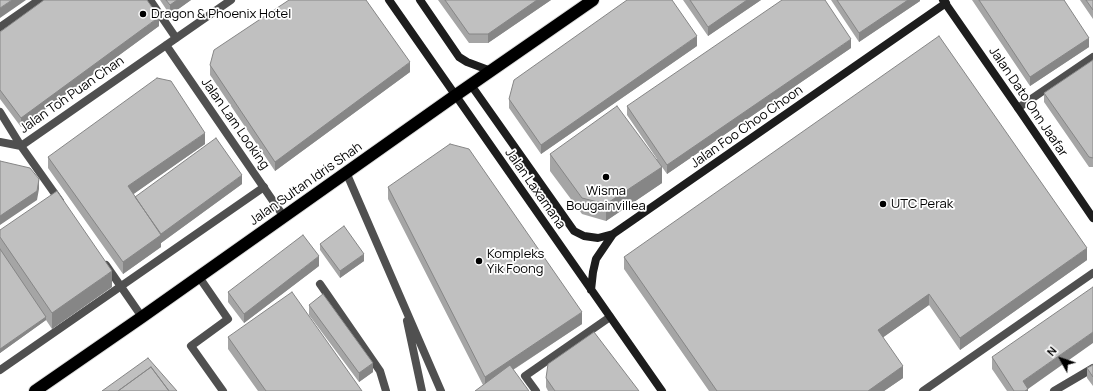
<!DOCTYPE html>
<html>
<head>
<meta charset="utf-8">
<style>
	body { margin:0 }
	#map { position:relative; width:1093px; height:391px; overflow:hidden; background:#fff; font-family:Manrope,sans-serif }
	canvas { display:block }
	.north { position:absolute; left:1041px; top:339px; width:40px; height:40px; -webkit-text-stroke:3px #fff; paint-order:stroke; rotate:310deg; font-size:11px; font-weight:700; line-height:16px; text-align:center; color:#000 }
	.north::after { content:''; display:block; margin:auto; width:14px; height:18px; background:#000; clip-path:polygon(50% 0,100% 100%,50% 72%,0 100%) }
</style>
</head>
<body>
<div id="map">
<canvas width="1093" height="391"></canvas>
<div class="north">N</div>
</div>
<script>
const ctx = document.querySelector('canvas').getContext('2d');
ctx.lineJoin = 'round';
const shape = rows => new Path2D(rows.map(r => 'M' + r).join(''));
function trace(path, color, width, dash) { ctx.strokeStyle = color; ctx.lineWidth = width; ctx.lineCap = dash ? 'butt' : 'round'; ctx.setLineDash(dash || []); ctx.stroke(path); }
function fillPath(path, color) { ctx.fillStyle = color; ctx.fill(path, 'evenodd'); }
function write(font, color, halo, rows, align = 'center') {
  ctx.font = font + ' Manrope,sans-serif'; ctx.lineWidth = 3.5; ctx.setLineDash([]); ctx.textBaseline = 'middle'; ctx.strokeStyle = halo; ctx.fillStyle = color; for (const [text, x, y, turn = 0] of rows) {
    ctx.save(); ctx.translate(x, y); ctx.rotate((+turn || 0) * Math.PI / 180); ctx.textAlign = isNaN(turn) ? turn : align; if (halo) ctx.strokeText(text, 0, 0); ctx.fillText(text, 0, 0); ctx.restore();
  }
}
const highway = shape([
	[35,391,142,317,456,95,593,0]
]);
trace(highway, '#dbdbdb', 14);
trace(shape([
	[150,0,176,38],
	[0,27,39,0],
	[1018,108,1093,57],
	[346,172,441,391],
	[199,277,228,319,191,346,223,391],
	[320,284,380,371,386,391],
	[407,321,422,391],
	[0,370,264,187],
	[536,391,525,376,610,317],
	[1054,391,1093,368]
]), '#505050', 8);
trace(shape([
	[166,45,284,217],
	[0,112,21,146,60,201],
	[0,142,21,146],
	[21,146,231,0],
	[106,265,142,317],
	[923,391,1093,273]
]), '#505050', 8);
trace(shape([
	[389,0,662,391],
	[420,0,459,57,467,62,491,71],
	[943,0,1018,108,1093,218],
	[471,85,574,231,584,236,598,238,613,234],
	[591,290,593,272,596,259,613,234,946,3]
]), '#1d1d1d', 8);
trace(highway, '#000', 12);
fillPath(shape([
	[160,0,191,0,170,15],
	[438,0,551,0,488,43,469,43],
	[683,0,761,0,708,36],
	[831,0,920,0,920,1,859,42],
	[972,0,1064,0,1089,47,1030,86],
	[1080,0,1093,0,1093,19],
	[159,26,21,127,0,99,0,32],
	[697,46,541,154,509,108,509,99],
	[851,48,667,174,662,167,662,183,606,221,582,214,550,171,550,154,657,159,627,115,627,106],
	[1093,60,1093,167,1089,167,1044,102,1044,93],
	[210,65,410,72,275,171,210,75],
	[205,144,133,194,135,197,242,184,161,243,161,247,123,274,48,168,48,157],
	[388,187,582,324,513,370,483,385,388,199],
	[0,230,112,287,52,329,46,320,0,353],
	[320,244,364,261,340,278,320,250],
	[624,257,1087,260,960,350,929,305,883,337,903,378,884,391,709,391,624,269],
	[319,266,244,323,228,302,228,292],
	[309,305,373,372,359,382,309,315],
	[228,337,362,391,258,391,228,349],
	[992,357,1028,389,1028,391,1007,391,992,369],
	[1093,365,1093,386,1087,378,1087,368],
	[546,378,639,391,548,391,546,387]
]), '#a5a5a5');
fillPath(shape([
	[12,0,26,0,0,18,0,8],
	[177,0,191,0,170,15,170,5],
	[537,0,551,0,488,43,488,34],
	[747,0,761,0,708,36,708,27],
	[908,0,920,0,920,1,859,42,859,33],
	[159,17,159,26,21,127,21,118],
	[697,36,697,46,541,154,541,145],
	[1089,38,1089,47,1030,86,1030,77],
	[851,39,851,48,667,174,667,165],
	[410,62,410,72,275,171,275,162],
	[205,133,205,144,128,198,128,186],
	[662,167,662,183,606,221,606,204],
	[242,175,242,184,161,243,161,234],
	[39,179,39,189,37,200,0,225,0,216],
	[161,235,161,247,123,274,123,262],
	[1087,248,1087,260,960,350,960,338],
	[364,254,364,261,340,278,340,271],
	[319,256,319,266,244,323,244,314],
	[112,271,112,287,52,329,52,313],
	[929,294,929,305,878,341,878,330],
	[582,312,582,324,485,388,485,377],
	[46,317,46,320,0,353,0,349],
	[1093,332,1093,343,1028,389,1028,391,1023,391,1023,381],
	[373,363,373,372,359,382,359,373],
	[903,366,903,378,884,391,868,391]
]), '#868686');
const building = shape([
	[0,0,12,0,0,8,0,0],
	[44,0,147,0,159,17,21,118,0,90,0,32,44,0],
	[166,0,177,0,170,5,166,0],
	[289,0,366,0,410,62,275,162,210,65,214,50,289,0],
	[445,0,537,0,488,34,469,34,445,0],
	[627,0,672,0,697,36,541,145,509,99,514,80,627,0],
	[690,0,747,0,708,27,690,0],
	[782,0,825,0,851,39,667,165,627,106,782,0],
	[837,0,908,0,859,33,837,0],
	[979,0,1064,0,1089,38,1030,77,979,0],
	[1086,0,1093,0,1093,10,1086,0],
	[939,36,1087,248,960,338,929,294,878,330,903,366,868,391,717,391,624,257,939,36],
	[1093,60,1093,158,1089,157,1044,93,1093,60],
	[157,78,171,81,205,133,128,186,161,235,123,262,48,157,157,78],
	[617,106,662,167,606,204,582,198,550,154,617,106],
	[216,138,242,175,161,234,135,197,216,138],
	[450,144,469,149,582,312,485,377,388,187,450,144],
	[0,161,30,168,39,179,37,191,0,216,0,161],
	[57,191,112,271,52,313,0,237,0,230,57,191],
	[344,226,364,254,340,271,320,244,344,226],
	[303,235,319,256,244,314,228,292,303,235],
	[0,249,46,317,0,349,0,249],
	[1093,287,1093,332,1023,381,1028,389,1025,391,1014,391,992,357,1093,287],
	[292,292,362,391,266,391,228,337,292,292],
	[323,294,373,363,359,373,309,305,323,294],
	[594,332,639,391,555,391,546,378,548,364,594,332],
	[148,358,177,391,169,391,151,367,118,391,102,391,148,358],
	[510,365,529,391,475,391,510,365],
	[1093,365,1093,377,1087,368,1093,365],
	[151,367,169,391,118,391,151,367]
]);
fillPath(building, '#c0c0c0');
trace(building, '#868686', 1);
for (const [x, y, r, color] of [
	[143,14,4,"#000"],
	[606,177,4,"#000"],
	[883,204,4,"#000"],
	[479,261,4,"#000"]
]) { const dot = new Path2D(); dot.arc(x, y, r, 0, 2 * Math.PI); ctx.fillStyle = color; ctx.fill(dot); trace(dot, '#fff', 1.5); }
write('13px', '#000', '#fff', [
	["Dragon & Phoenix Hotel",151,14],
	["Wisma",606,191,"center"],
	["Bougainvillea",606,206,"center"],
	["UTC Perak",891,204],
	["Kompleks",487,254],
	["Yik Foong",487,269]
], 'left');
write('13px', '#000', '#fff', [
	["Jalan Toh Puan Chan",72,95,-35],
	["Jalan Dato Onn Jaafar",1028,102,56],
	["Jalan Lam Looking",235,124,55],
	["Jalan Foo Choo Choon",747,127,-35],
	["Jalan Sultan Idris Shah",306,184,-35],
	["Jalan Laxamana",535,189,55]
]);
</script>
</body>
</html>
